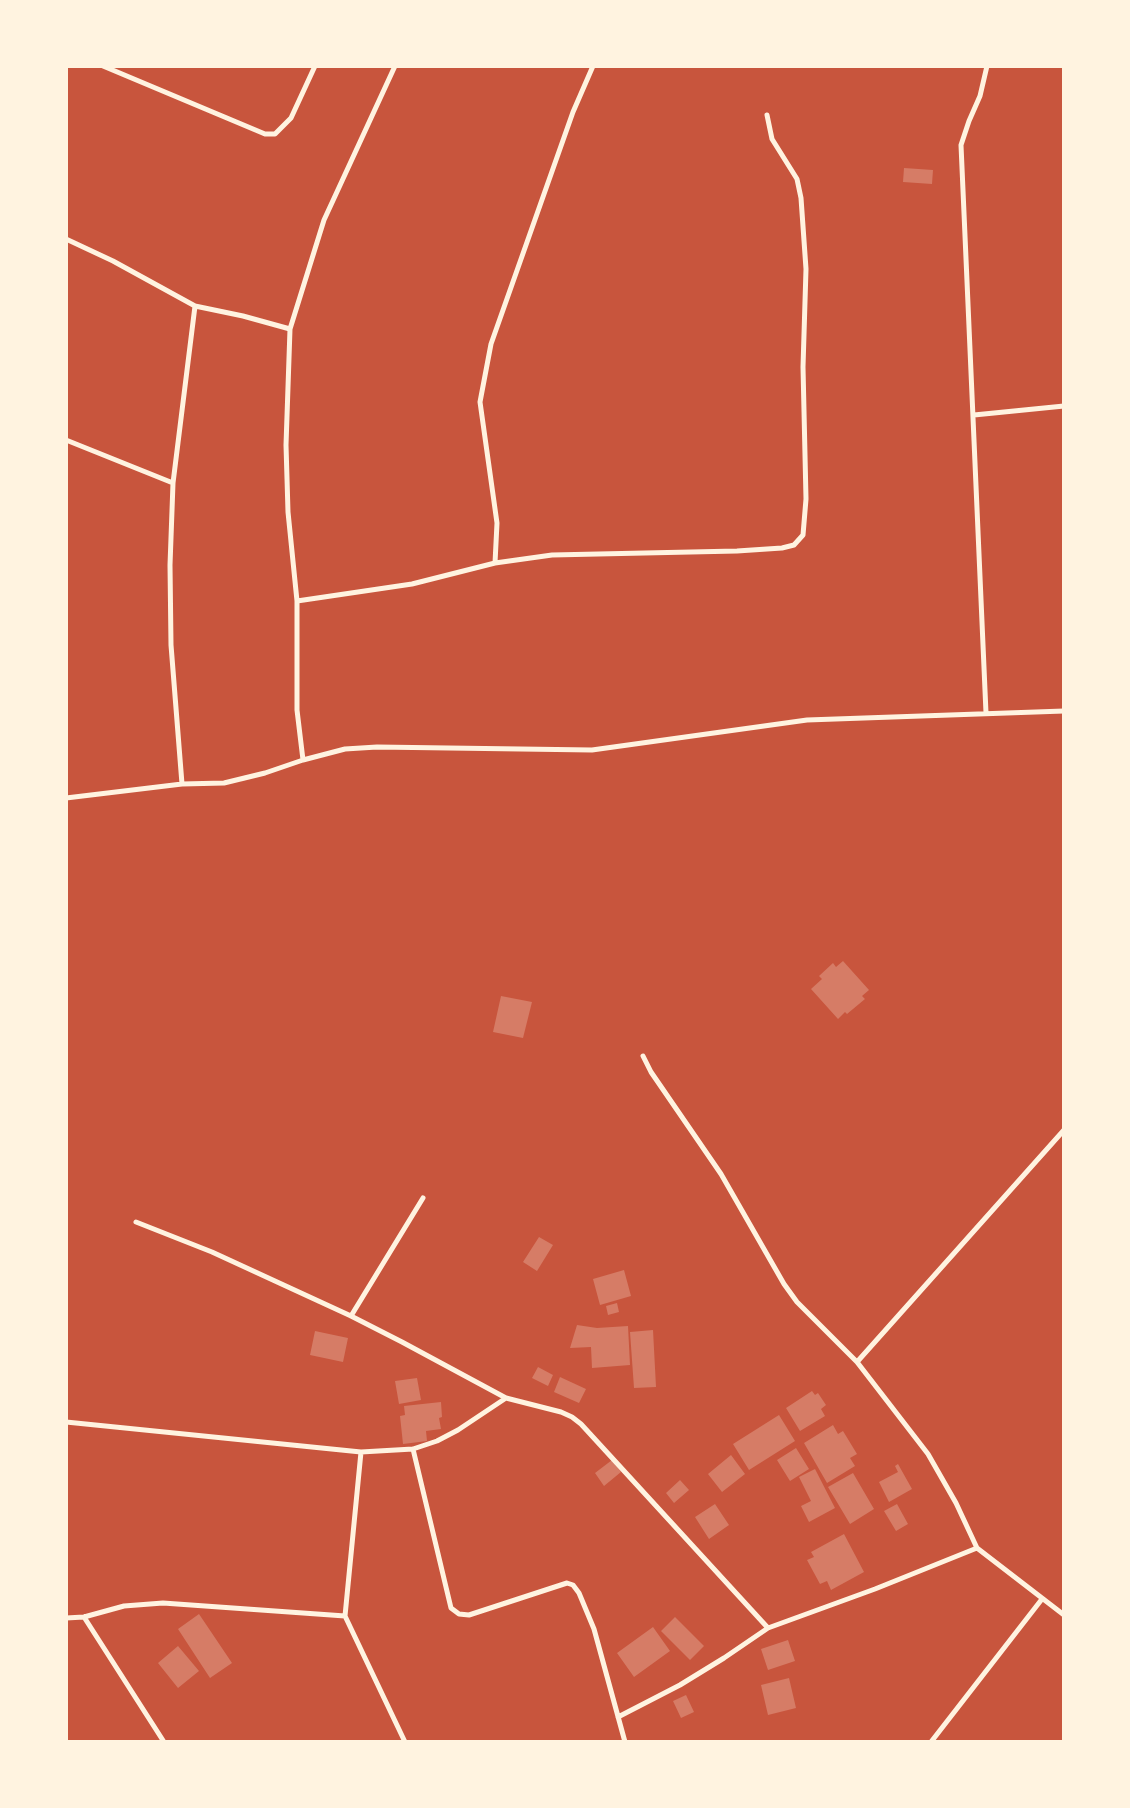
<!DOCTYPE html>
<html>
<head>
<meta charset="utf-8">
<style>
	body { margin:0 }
	#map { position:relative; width:1130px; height:1808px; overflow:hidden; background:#c8553d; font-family:"Work Sans",sans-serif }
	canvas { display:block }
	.frame { position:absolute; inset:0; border:68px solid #fff3e0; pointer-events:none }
</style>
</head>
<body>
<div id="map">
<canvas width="1130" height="1808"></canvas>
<div class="frame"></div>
</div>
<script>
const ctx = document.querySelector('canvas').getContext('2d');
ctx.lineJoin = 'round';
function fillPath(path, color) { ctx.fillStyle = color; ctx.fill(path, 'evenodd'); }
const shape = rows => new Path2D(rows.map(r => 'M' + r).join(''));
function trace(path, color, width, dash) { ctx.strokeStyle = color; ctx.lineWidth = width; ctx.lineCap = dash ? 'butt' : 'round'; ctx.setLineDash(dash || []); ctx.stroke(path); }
fillPath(shape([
	[904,168,933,170,932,184,903,182],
	[843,961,869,990,862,996,865,999,847,1014,845,1012,838,1019,811,989,822,979,819,976,833,963,836,967],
	[501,996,532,1002,523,1038,493,1032],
	[539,1237,553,1245,537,1271,523,1262],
	[624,1270,631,1296,600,1305,593,1279],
	[617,1303,619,1312,608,1315,606,1306],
	[577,1325,597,1328,628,1326,630,1365,592,1368,591,1347,570,1348],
	[653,1330,656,1387,634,1388,630,1332],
	[315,1331,348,1338,343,1362,310,1355],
	[538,1367,553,1375,548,1386,532,1378],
	[560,1377,586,1389,579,1403,554,1392],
	[417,1378,421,1400,399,1404,395,1381],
	[812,1391,815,1395,818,1393,826,1405,821,1409,825,1416,800,1431,786,1408],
	[441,1402,442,1417,439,1418,441,1429,426,1431,427,1441,403,1444,400,1416,405,1415,404,1406],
	[779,1415,795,1441,749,1470,733,1444],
	[833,1425,838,1434,843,1431,857,1454,850,1458,855,1466,827,1483,804,1443],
	[796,1448,809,1469,790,1481,777,1460],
	[731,1455,745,1474,722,1492,708,1474],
	[612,1460,621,1472,604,1486,595,1473],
	[898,1464,912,1489,889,1502,879,1482,898,1472,895,1466],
	[815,1469,835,1508,809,1522,801,1506,811,1501,799,1477],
	[853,1473,874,1509,850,1524,828,1487],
	[680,1480,689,1490,674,1503,666,1493],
	[715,1504,729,1525,709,1539,695,1517],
	[897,1504,908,1524,896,1531,884,1511],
	[844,1534,864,1572,831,1590,827,1581,820,1584,807,1560,814,1557,811,1552],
	[199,1614,232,1663,210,1678,178,1629],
	[675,1617,704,1646,690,1660,661,1631],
	[653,1627,670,1651,634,1677,617,1653],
	[788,1640,795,1661,768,1670,761,1649],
	[178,1646,199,1671,178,1688,158,1663],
	[789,1678,796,1708,768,1715,761,1685],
	[686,1695,694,1712,681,1718,673,1701]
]), '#d67c66');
trace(shape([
	[103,66,265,134,275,134,291,118,315,66],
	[66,239,113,261,195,306,243,316,290,329],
	[974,415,1064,406],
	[66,440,173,483],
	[495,563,497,523,480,402,491,344,573,112,593,66],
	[297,601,412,584,495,563,552,555,737,551,782,548,794,545,803,535,806,499,803,367,806,269,801,198,797,179,772,139,767,115],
	[986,713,961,145,969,121,980,96,987,66],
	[303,760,297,710,297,601,288,512,286,445,290,329,324,220,395,66],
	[182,784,171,645,170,565,173,483,195,306],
	[66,798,182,784,224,783,265,773,303,760,345,749,377,747,592,750,807,720,1064,711],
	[643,1056,651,1072,721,1174,784,1284,797,1302,857,1362,928,1454,956,1503,977,1548,1064,1615],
	[136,1222,212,1252,351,1316,402,1342,506,1398,561,1412,572,1417,581,1424,768,1628],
	[351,1316,423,1198],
	[857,1362,1064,1130],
	[66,1422,361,1452,413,1449,437,1441,458,1430,506,1398],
	[413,1449,451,1608,459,1614,469,1615,567,1583,573,1585,579,1593,594,1629,625,1742],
	[361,1452,345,1616,405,1742],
	[84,1617,164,1742],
	[66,1618,84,1617,124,1606,163,1603,345,1616],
	[618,1717,680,1685,724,1658,768,1628,875,1589,977,1548],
	[931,1742,1042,1599]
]), '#fff3e0', 5);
</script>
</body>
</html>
